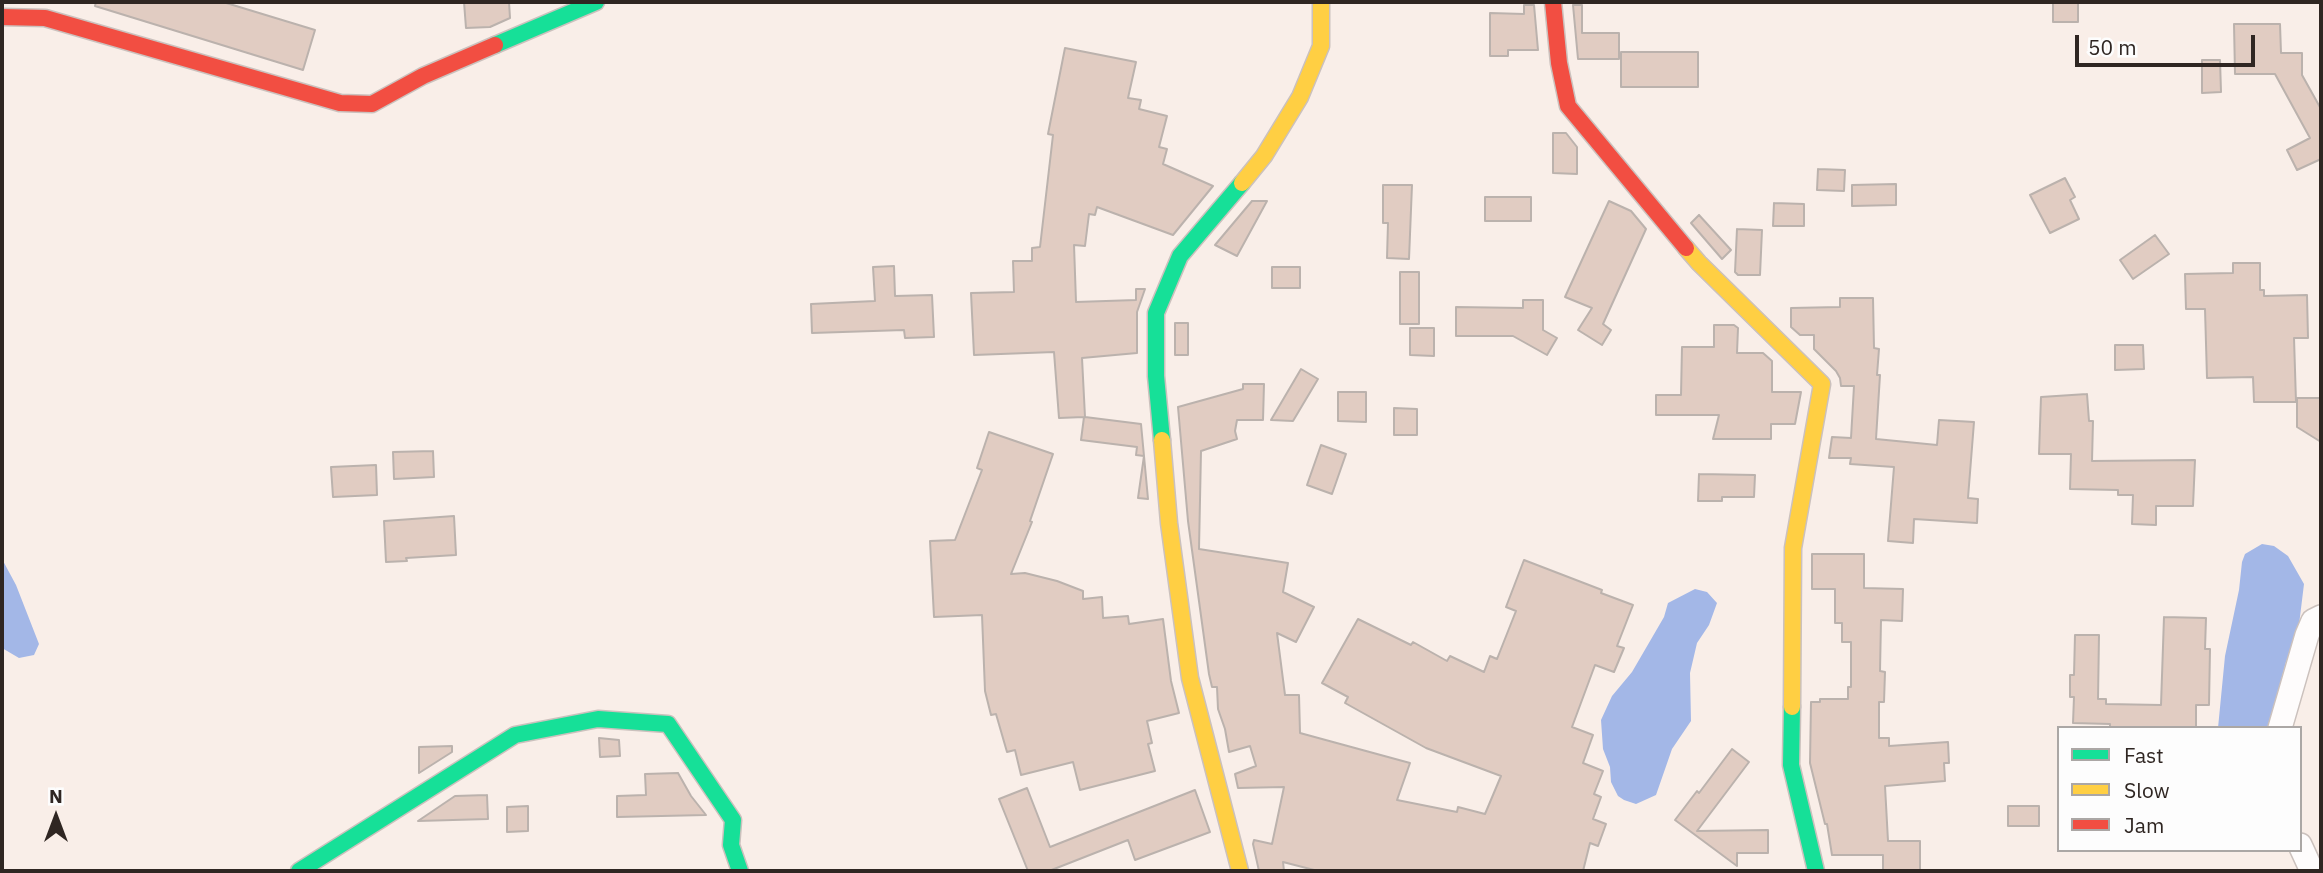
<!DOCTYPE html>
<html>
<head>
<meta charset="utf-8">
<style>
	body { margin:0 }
	#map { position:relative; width:2323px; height:873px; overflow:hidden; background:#f9eee8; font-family:"IBM Plex Sans",sans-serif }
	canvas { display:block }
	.frame { position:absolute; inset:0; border:4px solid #2f2622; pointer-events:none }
	.legend { position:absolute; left:2057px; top:726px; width:245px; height:126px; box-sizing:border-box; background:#fdfdfd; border:2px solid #aba7a5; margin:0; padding:9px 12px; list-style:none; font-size:21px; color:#2f2622 }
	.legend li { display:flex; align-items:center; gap:14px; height:35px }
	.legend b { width:35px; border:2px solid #aba7a5 }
	.north { position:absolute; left:21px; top:782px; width:70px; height:70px; -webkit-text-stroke:5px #fdfdfd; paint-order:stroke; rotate:0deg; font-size:19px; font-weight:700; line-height:28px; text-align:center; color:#2f2622 }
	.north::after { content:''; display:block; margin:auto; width:24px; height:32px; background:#2f2622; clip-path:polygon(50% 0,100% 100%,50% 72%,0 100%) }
	.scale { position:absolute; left:2075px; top:35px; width:180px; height:32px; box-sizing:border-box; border:4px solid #2f2622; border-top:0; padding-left:9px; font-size:21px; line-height:24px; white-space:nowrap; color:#2f2622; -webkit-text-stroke:5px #fdfdfd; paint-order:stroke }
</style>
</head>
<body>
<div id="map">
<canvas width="2323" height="873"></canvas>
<div class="frame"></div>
<ul class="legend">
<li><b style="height:9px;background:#16e098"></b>Fast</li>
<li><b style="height:9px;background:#ffcf43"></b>Slow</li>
<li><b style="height:9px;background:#f24e42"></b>Jam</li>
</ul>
<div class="north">N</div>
<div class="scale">50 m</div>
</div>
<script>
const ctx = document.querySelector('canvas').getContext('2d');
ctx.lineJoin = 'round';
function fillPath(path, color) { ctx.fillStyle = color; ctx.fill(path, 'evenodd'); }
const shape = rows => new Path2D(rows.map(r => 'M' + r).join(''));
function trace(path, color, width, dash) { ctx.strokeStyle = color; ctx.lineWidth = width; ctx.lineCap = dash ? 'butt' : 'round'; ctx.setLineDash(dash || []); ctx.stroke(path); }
fillPath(shape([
	[2262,544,2274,546,2288,556,2304,584,2298,633,2286,662,2268,728,2218,728,2225,656,2239,590,2242,562,2245,554],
	[2,559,16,585,39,644,34,655,19,658,2,648],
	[1695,589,1707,592,1717,603,1709,625,1697,643,1690,673,1691,721,1672,749,1656,795,1636,804,1624,800,1618,796,1611,782,1610,767,1603,749,1601,720,1612,696,1632,672,1664,617,1668,603]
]), '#a3b7e7');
const building = shape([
	[96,2,223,2,315,30,303,70,95,6,96,2],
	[464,2,509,2,510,18,490,27,466,28,464,2],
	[2053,2,2078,2,2078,22,2053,22,2053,2],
	[1524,5,1534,5,1538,50,1508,50,1508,56,1490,56,1490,13,1524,14,1524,5],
	[1573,5,1582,5,1582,33,1619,33,1619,59,1578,59,1573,5],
	[2234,24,2280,24,2281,53,2302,53,2302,75,2321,109,2321,159,2297,170,2287,150,2310,138,2275,74,2235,74,2234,24],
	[1065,48,1136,62,1128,98,1141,100,1139,109,1167,116,1159,147,1167,149,1163,164,1213,186,1173,235,1097,207,1095,215,1089,214,1085,246,1074,245,1076,302,1136,300,1136,289,1145,289,1137,312,1137,353,1082,358,1085,417,1141,424,1144,456,1136,455,1137,447,1081,440,1084,417,1059,418,1054,352,974,355,971,293,1014,292,1013,261,1032,261,1032,248,1040,247,1053,135,1048,134,1065,48],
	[1621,52,1698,52,1698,87,1621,87,1621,52],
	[2202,60,2220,60,2221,92,2202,93,2202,60],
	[1553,133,1566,133,1577,147,1577,174,1553,173,1553,133],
	[1818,169,1845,170,1844,191,1817,190,1818,169],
	[2065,178,2075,197,2070,200,2079,219,2050,233,2030,195,2065,178],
	[1896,184,1896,205,1852,206,1852,185,1896,184],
	[1383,185,1412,185,1409,259,1387,258,1388,223,1383,223,1383,185],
	[1485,197,1531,197,1531,221,1485,221,1485,197],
	[1252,201,1267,201,1237,256,1215,245,1252,201],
	[1609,201,1631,211,1646,229,1603,324,1611,330,1602,345,1578,330,1592,308,1565,297,1609,201],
	[1774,203,1804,204,1804,226,1773,226,1774,203],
	[1699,215,1731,250,1722,259,1691,223,1699,215],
	[1737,229,1762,230,1760,275,1738,275,1735,272,1737,229],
	[2155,235,2169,254,2133,279,2120,260,2155,235],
	[2233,263,2260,263,2260,290,2264,290,2264,296,2307,295,2308,338,2294,338,2296,402,2254,402,2253,377,2207,378,2205,309,2186,309,2185,274,2233,273,2233,263],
	[894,266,895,296,932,295,934,337,905,338,904,330,812,333,811,304,875,301,873,267,894,266],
	[1272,267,1300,267,1300,288,1272,288,1272,267],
	[1400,272,1419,272,1419,324,1400,324,1400,272],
	[1840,298,1873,298,1874,348,1879,349,1877,375,1880,375,1876,439,1937,445,1939,420,1974,422,1968,498,1978,499,1977,523,1914,519,1913,543,1888,541,1894,467,1850,464,1851,458,1829,458,1832,437,1851,438,1854,386,1841,386,1840,378,1836,371,1814,349,1814,335,1800,335,1791,327,1791,308,1840,307,1840,298],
	[1523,300,1543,300,1543,330,1557,338,1547,355,1513,336,1456,336,1456,307,1523,308,1523,300],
	[1175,323,1188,323,1188,355,1175,355,1175,323],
	[1714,325,1734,325,1738,328,1737,353,1763,353,1772,361,1772,392,1801,392,1795,424,1771,424,1771,439,1713,439,1719,415,1656,415,1656,395,1681,395,1682,347,1714,347,1714,325],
	[1410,328,1434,328,1434,356,1410,355,1410,328],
	[2115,345,2143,345,2144,369,2115,370,2115,345],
	[1301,369,1318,379,1293,421,1271,420,1301,369],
	[1243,384,1264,384,1263,420,1237,420,1235,431,1237,439,1201,451,1199,549,1288,563,1283,592,1314,607,1296,642,1277,633,1285,695,1299,695,1300,733,1410,763,1397,800,1457,812,1458,807,1485,814,1501,776,1426,748,1345,703,1348,697,1322,683,1358,619,1411,645,1413,642,1447,661,1450,656,1484,672,1490,656,1497,659,1516,611,1506,607,1524,560,1602,590,1601,593,1633,605,1617,646,1624,648,1614,672,1595,665,1572,727,1593,735,1583,763,1603,771,1594,794,1601,797,1593,819,1606,824,1598,846,1590,843,1583,871,1318,871,1283,862,1284,871,1259,871,1253,844,1254,840,1272,844,1284,787,1238,788,1235,774,1256,766,1250,746,1229,752,1225,729,1218,709,1217,687,1212,687,1209,674,1188,521,1178,407,1243,389,1243,384],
	[1338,392,1366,392,1366,422,1338,421,1338,392],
	[2087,394,2089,421,2093,421,2092,461,2195,460,2193,506,2156,506,2156,525,2132,524,2133,495,2118,495,2118,490,2070,489,2071,454,2039,454,2041,397,2087,394],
	[2297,398,2321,398,2321,442,2297,427,2297,398],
	[1394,408,1417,409,1417,435,1394,435,1394,408],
	[989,432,1053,454,1030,521,1032,522,1011,574,1025,573,1057,581,1083,591,1083,599,1102,597,1103,618,1128,616,1129,624,1163,619,1171,681,1179,713,1147,721,1152,743,1148,744,1155,771,1080,790,1073,762,1021,775,1015,750,1007,752,996,714,991,715,985,691,982,615,934,617,930,541,955,540,982,470,977,468,989,432],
	[1321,445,1346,454,1332,494,1307,485,1321,445],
	[433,451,434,477,394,479,393,452,433,451],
	[1144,456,1148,499,1138,498,1144,456],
	[376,465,377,495,333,497,331,467,376,465],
	[1699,474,1755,475,1754,497,1722,497,1722,501,1698,501,1699,474],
	[454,516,456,555,406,558,407,561,386,562,384,521,454,516],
	[1812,554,1864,554,1864,588,1903,589,1902,621,1881,620,1880,671,1885,672,1884,702,1879,702,1879,738,1889,738,1889,746,1948,742,1949,763,1944,763,1945,781,1885,786,1888,841,1920,841,1920,871,1883,871,1883,855,1832,855,1827,824,1825,824,1810,763,1811,702,1820,702,1820,699,1848,699,1848,687,1851,687,1851,642,1842,642,1842,623,1835,623,1835,589,1812,589,1812,554],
	[2164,617,2206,618,2205,649,2210,649,2209,705,2196,705,2196,728,2110,728,2110,724,2073,723,2074,697,2070,697,2070,675,2074,675,2075,635,2099,635,2098,699,2106,699,2106,704,2161,705,2164,617],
	[599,738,619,740,620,756,600,757,599,738],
	[452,746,452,752,419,773,419,747,452,746],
	[1732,749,1749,762,1697,831,1768,830,1768,853,1737,853,1737,866,1675,820,1697,791,1699,793,1732,749],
	[678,773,691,796,706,815,617,817,617,796,646,795,645,774,678,773],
	[1027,788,1050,847,1195,790,1210,832,1135,860,1128,840,1049,871,1028,871,999,799,1027,788],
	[487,795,488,819,418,821,455,796,487,795],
	[528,806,528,831,507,832,507,807,528,806],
	[2008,806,2039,806,2039,826,2008,826,2008,806]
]);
fillPath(building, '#e1ccc2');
trace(building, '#bbb2ad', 2);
const street = shape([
	[2280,728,2307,635,2313,621,2321,617],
	[2300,845,2312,871]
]);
const fast = shape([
	[495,45,596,2],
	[1162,440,1156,376,1156,313,1180,256,1242,183],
	[1792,707,1791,765,1816,871],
	[299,871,515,735,598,719,668,724,733,820,731,845,740,871]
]);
const slow = shape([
	[1242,183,1264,156,1300,97,1321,46,1321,2],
	[1686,248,1699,263,1822,384,1793,548,1792,707],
	[1162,440,1169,523,1190,678,1240,871]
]);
const jam = shape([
	[1553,2,1559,63,1568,106,1686,248],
	[2,17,45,18,340,103,372,104,423,76,495,45]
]);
trace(street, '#cbc1bd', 26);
trace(fast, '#cbc1bd', 19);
trace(slow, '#cbc1bd', 19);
trace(jam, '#cbc1bd', 19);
trace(street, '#fefcfc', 23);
trace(fast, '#16e098', 16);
trace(slow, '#ffcf43', 16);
trace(jam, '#f24e42', 16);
</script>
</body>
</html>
